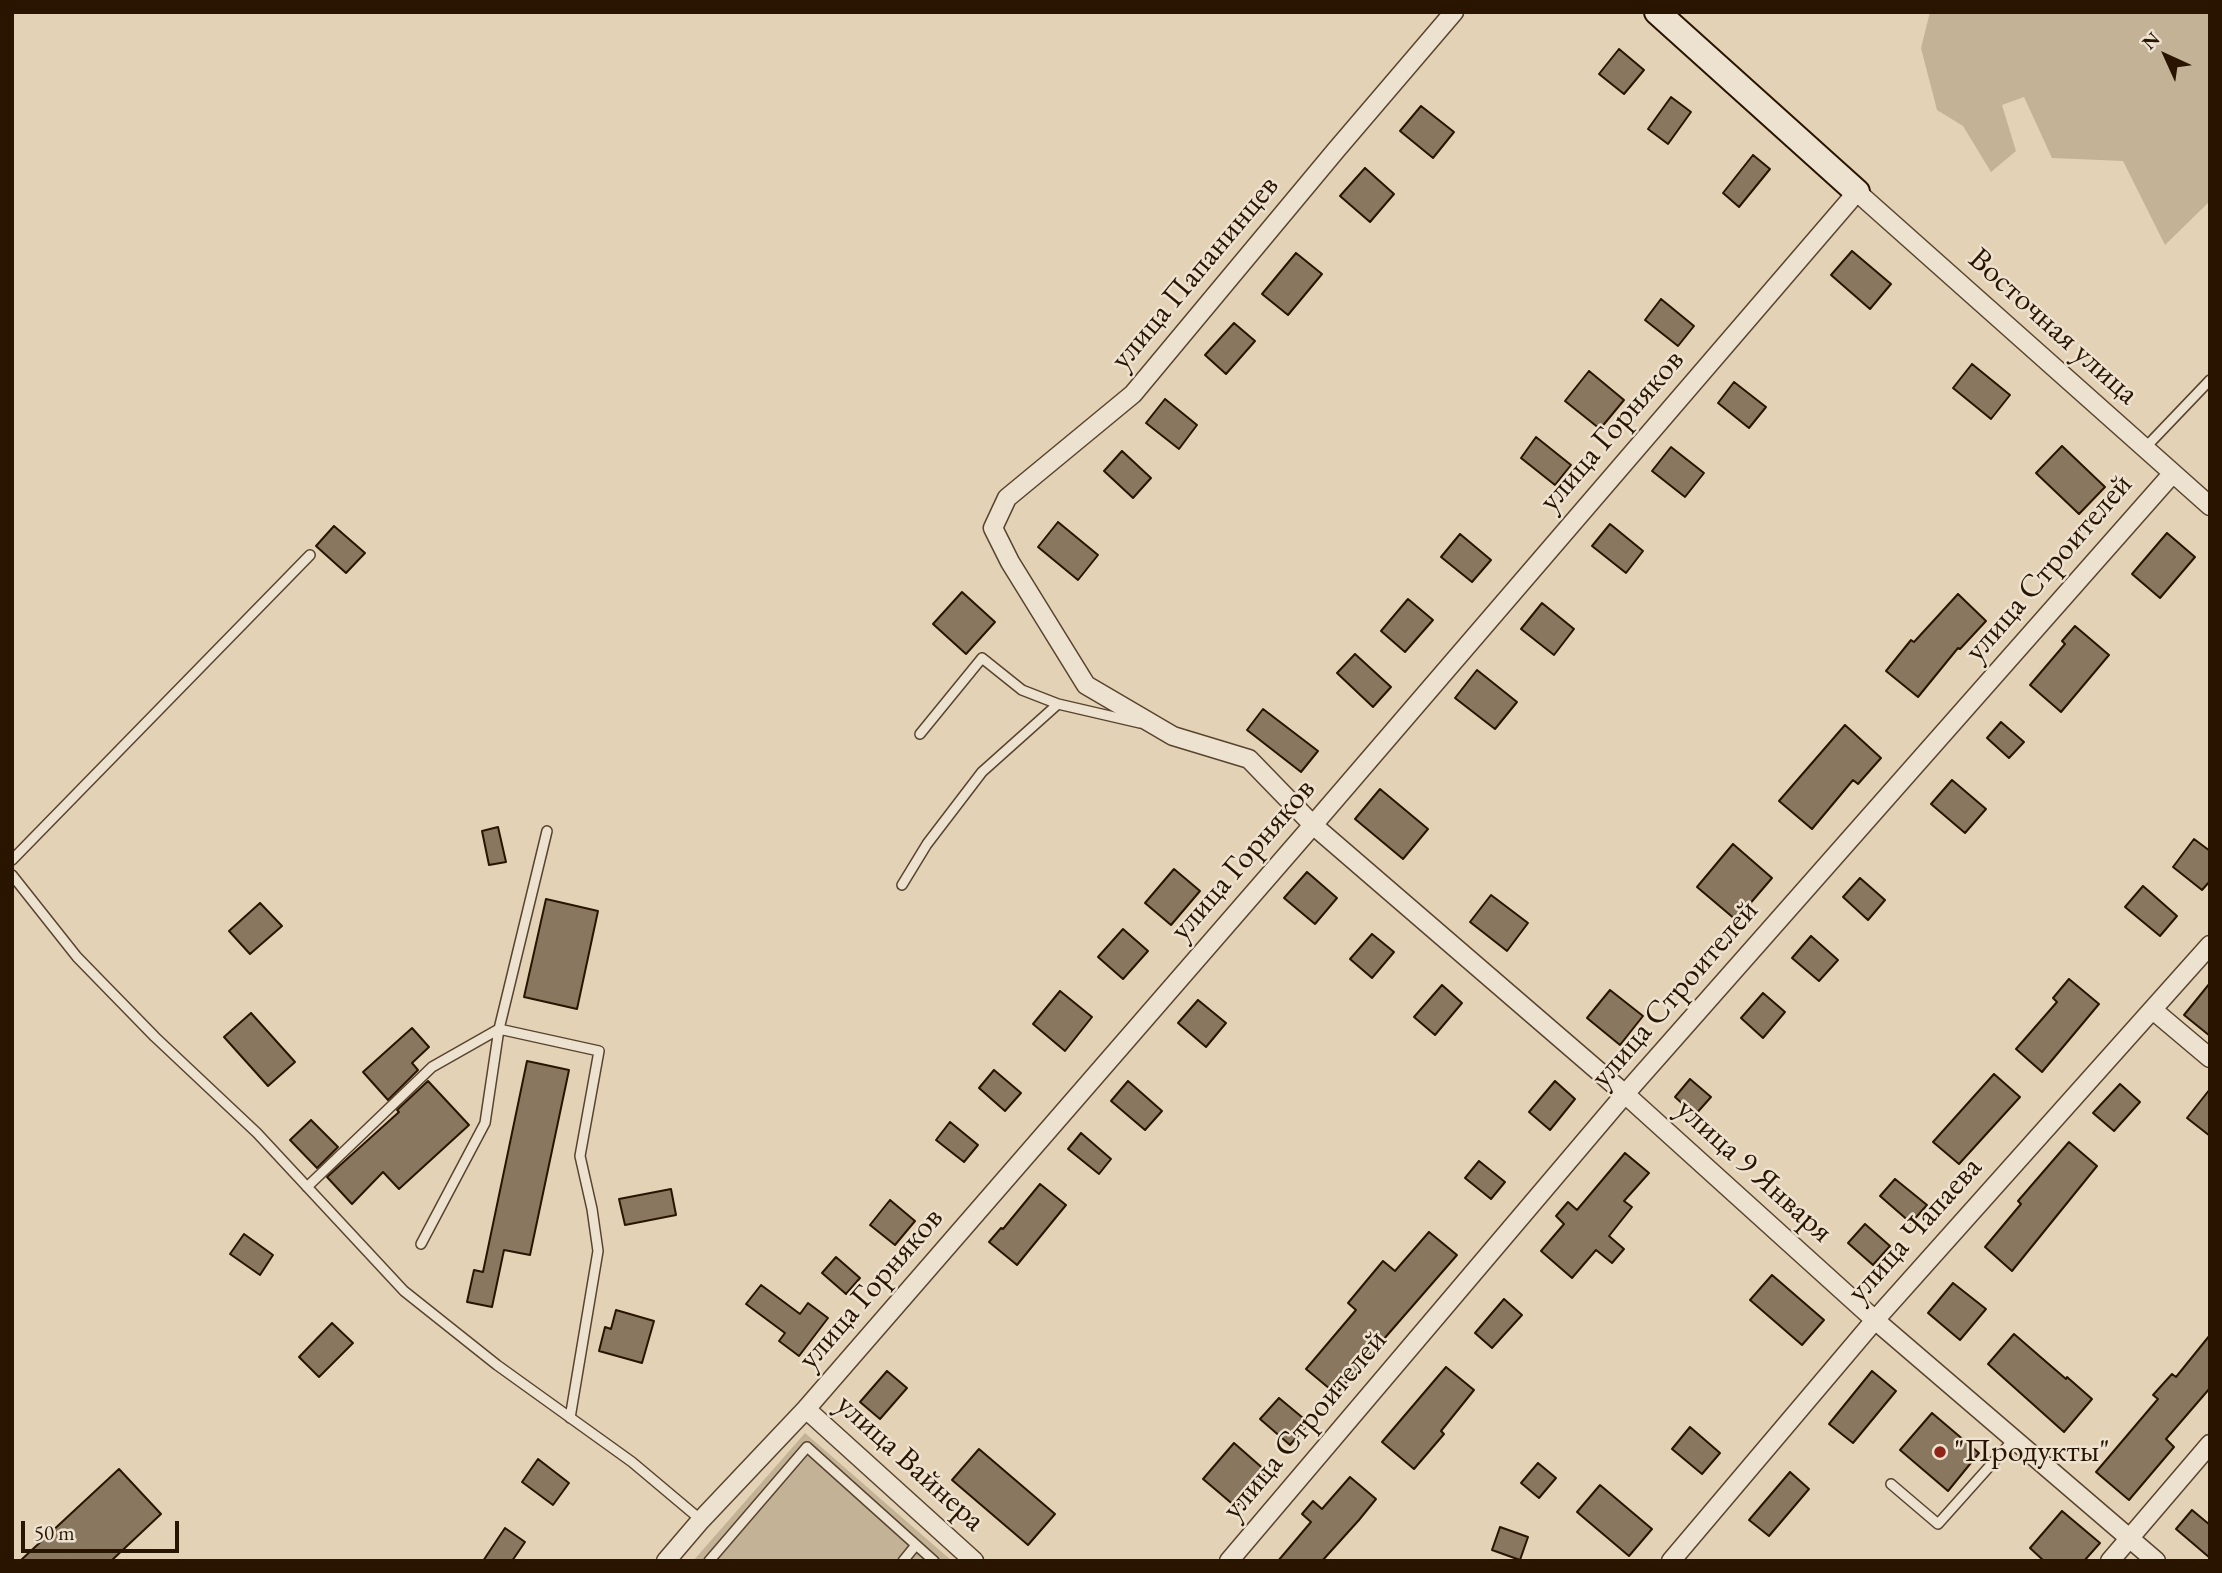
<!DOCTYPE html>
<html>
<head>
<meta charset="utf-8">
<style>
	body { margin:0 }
	#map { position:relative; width:2222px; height:1573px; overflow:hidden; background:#e4d2b6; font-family:"EB Garamond",serif }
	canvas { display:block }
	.frame { position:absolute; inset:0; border:14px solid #291400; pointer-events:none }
	.north { position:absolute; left:2131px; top:21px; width:70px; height:70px; -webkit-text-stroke:5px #ede2d0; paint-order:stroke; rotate:315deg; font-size:19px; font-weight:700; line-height:28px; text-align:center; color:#291400 }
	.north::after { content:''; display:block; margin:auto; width:24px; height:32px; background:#291400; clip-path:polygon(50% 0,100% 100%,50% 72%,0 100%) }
	.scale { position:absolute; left:21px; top:1521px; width:158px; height:32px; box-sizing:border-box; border:4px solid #291400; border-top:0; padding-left:9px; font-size:21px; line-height:24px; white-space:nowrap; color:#291400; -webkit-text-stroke:5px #ede2d0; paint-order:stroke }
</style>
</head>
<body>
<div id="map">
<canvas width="2222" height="1573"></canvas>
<div class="frame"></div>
<div class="north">N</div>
<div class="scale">50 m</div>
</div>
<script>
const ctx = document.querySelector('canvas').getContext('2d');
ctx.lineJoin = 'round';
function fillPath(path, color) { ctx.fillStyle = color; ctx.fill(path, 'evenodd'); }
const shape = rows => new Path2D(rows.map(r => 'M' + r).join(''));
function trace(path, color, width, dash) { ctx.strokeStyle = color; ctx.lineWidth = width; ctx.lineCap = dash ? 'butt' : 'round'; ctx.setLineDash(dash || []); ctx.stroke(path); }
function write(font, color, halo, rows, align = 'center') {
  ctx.font = font + ' "EB Garamond",serif'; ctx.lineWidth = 5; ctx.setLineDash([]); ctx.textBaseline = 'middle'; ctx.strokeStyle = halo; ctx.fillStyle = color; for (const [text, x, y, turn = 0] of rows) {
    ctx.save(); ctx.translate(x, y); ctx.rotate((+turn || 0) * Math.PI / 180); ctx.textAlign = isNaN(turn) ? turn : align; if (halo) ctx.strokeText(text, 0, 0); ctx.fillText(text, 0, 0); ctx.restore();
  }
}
fillPath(shape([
	[1930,12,2210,12,2210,201,2165,245,2123,161,2052,158,2024,97,2002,105,2016,151,1991,172,1963,126,1937,110,1921,48],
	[805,1433,952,1561,693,1561]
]), '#c4b297');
const building = shape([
	[1619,49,1644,70,1624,94,1599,74,1619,49],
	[1671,97,1691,112,1668,144,1648,129,1671,97],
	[1421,106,1454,132,1433,158,1400,131,1421,106],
	[1753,155,1770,169,1739,207,1723,193,1753,155],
	[1365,168,1394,194,1370,222,1340,196,1365,168],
	[1852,251,1891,284,1870,309,1831,275,1852,251],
	[1296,253,1322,274,1288,315,1262,294,1296,253],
	[1661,299,1694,326,1678,346,1645,320,1661,299],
	[1234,323,1255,341,1226,374,1205,355,1234,323],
	[1972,364,2010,395,1991,419,1953,388,1972,364],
	[1589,371,1624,400,1600,429,1565,401,1589,371],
	[1734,382,1766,407,1749,428,1718,403,1734,382],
	[1165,399,1197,425,1179,449,1146,423,1165,399],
	[1536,437,1571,465,1555,485,1521,458,1536,437],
	[2062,446,2105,487,2079,514,2036,473,2062,446],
	[1671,447,1704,473,1685,497,1652,471,1671,447],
	[1122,451,1151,478,1133,498,1104,471,1122,451],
	[1058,522,1098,555,1078,580,1038,547,1058,522],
	[1610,524,1643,551,1626,573,1592,546,1610,524],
	[334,526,365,553,346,573,316,546,334,526],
	[2167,533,2195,557,2160,598,2132,574,2167,533],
	[1460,534,1491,560,1472,582,1441,557,1460,534],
	[962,592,995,622,966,654,933,624,962,592],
	[1958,594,1986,621,1960,649,1958,648,1918,697,1886,671,1911,640,1914,642,1958,594],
	[1408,599,1433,620,1405,652,1381,631,1408,599],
	[1542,603,1574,629,1554,655,1521,629,1542,603],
	[2075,626,2109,655,2061,712,2030,685,2065,644,2062,641,2075,626],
	[1355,654,1391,687,1373,707,1337,673,1355,654],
	[1477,670,1517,702,1495,729,1455,698,1477,670],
	[1263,709,1318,751,1301,772,1247,730,1263,709],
	[2001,722,2024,742,2009,758,1987,738,2001,722],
	[1845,725,1881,758,1858,784,1853,780,1812,829,1779,801,1845,725],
	[1952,780,1986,809,1965,833,1931,804,1952,780],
	[1380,789,1428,829,1403,859,1355,819,1380,789],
	[498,827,506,862,489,865,482,831,498,827],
	[2194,839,2210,851,2210,881,2202,890,2173,867,2194,839],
	[1733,844,1772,878,1736,920,1697,887,1733,844],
	[1174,869,1200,891,1171,925,1145,903,1174,869],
	[1307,872,1337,898,1315,924,1284,898,1307,872],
	[1860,878,1885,900,1868,920,1843,897,1860,878],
	[2143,886,2177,916,2160,936,2125,907,2143,886],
	[1491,895,1528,923,1507,951,1470,922,1491,895],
	[546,899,598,911,577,1009,524,997,546,899],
	[260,903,282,926,250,954,229,931,260,903],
	[1123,929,1148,951,1123,979,1098,957,1123,929],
	[1372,934,1394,952,1372,978,1350,959,1372,934],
	[1811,936,1838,960,1819,981,1792,958,1811,936],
	[2069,979,2099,1004,2042,1072,2016,1049,2057,1002,2053,998,2069,979],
	[2210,983,2210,1036,2184,1015,2210,983],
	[1442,985,1462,1003,1435,1035,1414,1017,1442,985],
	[1610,990,1643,1016,1620,1045,1587,1018,1610,990],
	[1060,991,1092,1017,1065,1051,1033,1024,1060,991],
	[1763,993,1785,1012,1763,1038,1741,1018,1763,993],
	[1198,1000,1226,1023,1206,1047,1178,1023,1198,1000],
	[251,1013,295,1062,268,1086,224,1037,251,1013],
	[412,1028,429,1047,412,1063,418,1070,388,1100,363,1072,412,1028],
	[527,1061,569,1070,530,1255,504,1250,492,1307,467,1302,474,1270,483,1272,527,1061],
	[994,1070,1021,1093,1005,1111,979,1088,994,1070],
	[1994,1074,2020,1097,1959,1164,1933,1142,1994,1074],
	[1690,1079,1711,1097,1695,1115,1675,1097,1690,1079],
	[428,1081,469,1125,399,1189,383,1172,352,1204,327,1177,399,1112,397,1110,428,1081],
	[1128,1081,1162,1111,1145,1130,1111,1101,1128,1081],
	[1555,1081,1575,1099,1550,1130,1529,1112,1555,1081],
	[2120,1084,2140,1102,2114,1131,2093,1113,2120,1084],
	[2210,1089,2210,1136,2187,1118,2210,1089],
	[311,1120,338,1147,317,1168,290,1140,311,1120],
	[950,1122,978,1145,964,1162,936,1140,950,1122],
	[1081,1133,1111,1159,1099,1174,1068,1149,1081,1133],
	[2069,1142,2097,1166,2012,1271,1985,1247,2021,1204,2018,1201,2069,1142],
	[1625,1153,1649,1173,1624,1201,1632,1207,1609,1236,1624,1249,1612,1263,1596,1250,1572,1278,1541,1251,1564,1224,1556,1216,1568,1202,1577,1210,1625,1153],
	[1479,1161,1505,1182,1491,1199,1465,1178,1479,1161],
	[1895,1179,1927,1205,1911,1223,1880,1196,1895,1179],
	[1040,1184,1066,1205,1017,1265,989,1242,1001,1228,1003,1229,1040,1184],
	[671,1189,676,1215,625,1225,619,1199,671,1189],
	[890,1200,915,1221,895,1245,870,1225,890,1200],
	[1865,1224,1890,1246,1873,1265,1848,1243,1865,1224],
	[1429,1232,1457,1255,1336,1394,1306,1369,1356,1310,1348,1303,1383,1261,1395,1271,1429,1232],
	[244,1234,273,1255,260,1275,230,1254,244,1234],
	[836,1257,860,1278,846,1294,822,1273,836,1257],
	[1772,1275,1824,1320,1802,1345,1750,1300,1772,1275],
	[1953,1283,1986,1309,1960,1340,1928,1313,1953,1283],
	[761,1285,800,1314,808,1303,828,1318,799,1356,779,1341,785,1333,746,1304,761,1285],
	[1504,1299,1522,1315,1492,1348,1475,1333,1504,1299],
	[616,1310,654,1321,642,1363,599,1351,605,1327,611,1329,616,1310],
	[332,1323,353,1343,319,1377,299,1357,332,1323],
	[2014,1334,2066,1379,2067,1377,2092,1399,2064,1432,1988,1364,2014,1334],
	[2210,1335,2210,1388,2166,1439,2174,1447,2129,1500,2096,1472,2158,1399,2153,1395,2172,1374,2176,1377,2210,1335],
	[1446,1367,1474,1390,1441,1431,1444,1434,1414,1469,1382,1442,1446,1367],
	[887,1371,907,1388,880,1419,860,1402,887,1371],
	[1872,1371,1896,1391,1853,1443,1829,1424,1872,1371],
	[1279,1398,1309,1423,1290,1445,1260,1419,1279,1398],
	[1932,1413,1979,1453,1948,1491,1900,1450,1932,1413],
	[1690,1427,1720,1453,1702,1474,1672,1449,1690,1427],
	[1234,1443,1267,1472,1236,1507,1203,1479,1234,1443],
	[979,1449,1055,1514,1028,1545,952,1480,979,1449],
	[538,1459,569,1483,553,1505,522,1482,538,1459],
	[1538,1463,1556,1478,1539,1498,1521,1483,1538,1463],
	[119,1469,161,1514,111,1561,20,1561,119,1469],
	[1790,1472,1809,1489,1769,1536,1749,1520,1790,1472],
	[1350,1477,1376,1499,1359,1520,1322,1561,1278,1561,1311,1522,1302,1514,1313,1501,1322,1509,1350,1477],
	[1600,1485,1652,1529,1629,1556,1577,1512,1600,1485],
	[2192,1510,2210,1525,2210,1558,2176,1529,2192,1510],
	[2062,1511,2100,1543,2084,1561,2044,1561,2030,1548,2062,1511],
	[1500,1527,1528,1537,1520,1560,1492,1550,1500,1527],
	[505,1528,525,1542,512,1561,483,1561,505,1528]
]);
fillPath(building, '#8a775f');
trace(building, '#291400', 2);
const lane = shape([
	[2145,448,2210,380],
	[920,734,982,658,1022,690,1058,704],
	[12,860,310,555],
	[12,875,77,957,155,1037,257,1133,404,1291,497,1365,632,1462,701,1520],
	[902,885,927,844,982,772,1058,704,1140,723],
	[307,1187,432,1067,499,1029,547,831],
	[421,1244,485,1123,499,1029,599,1051,580,1156,592,1209,598,1251,570,1418],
	[1891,1484,1938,1524,2014,1439],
	[709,1561,807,1447,934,1561],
	[903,1561,916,1545]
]);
const street = shape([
	[1454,12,1337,149,1133,394,1007,498,993,528,1010,562,1086,685,1173,736,1249,759,1313,825,1625,1094,1875,1320,2156,1561],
	[2153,1010,2210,1058],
	[806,1409,974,1561],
	[666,1561,701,1520,806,1409,1313,825,1857,192,2210,506],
	[1229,1561,1625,1094,2173,473],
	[1671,1561,1875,1320,2210,945],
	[2110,1561,2210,1444]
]);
const secondary = shape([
	[1657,12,1857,192]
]);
trace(lane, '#58442e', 12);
trace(street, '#58442e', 21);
trace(secondary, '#291400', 28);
trace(lane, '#ede2d0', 9);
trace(street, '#ede2d0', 18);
trace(secondary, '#ede2d0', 24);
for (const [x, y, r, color] of [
	[1940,1452,7,"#8f2418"]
]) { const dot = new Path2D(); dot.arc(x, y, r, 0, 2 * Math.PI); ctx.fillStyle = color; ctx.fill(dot); trace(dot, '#ede2d0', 2.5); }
write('32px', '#291400', '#ede2d0', [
	["улица Папанинцев",1195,273,-50],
	["Восточная улица",2053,327,42],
	["улица Горняков",1612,431,-49],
	["улица Строителей",2049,568,-49],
	["улица Горняков",1243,860,-49],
	["улица Строителей",1675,994,-49],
	["улица 9 Января",1754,1171,42],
	["улица Чапаева",1915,1230,-48],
	["улица Горняков",871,1289,-49],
	["улица Строителей",1305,1425,-50],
	["улица Вайнера",910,1463,42]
]);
write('32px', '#291400', '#ede2d0', [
	["\"Продукты\"",1954,1452]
], 'left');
</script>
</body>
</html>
